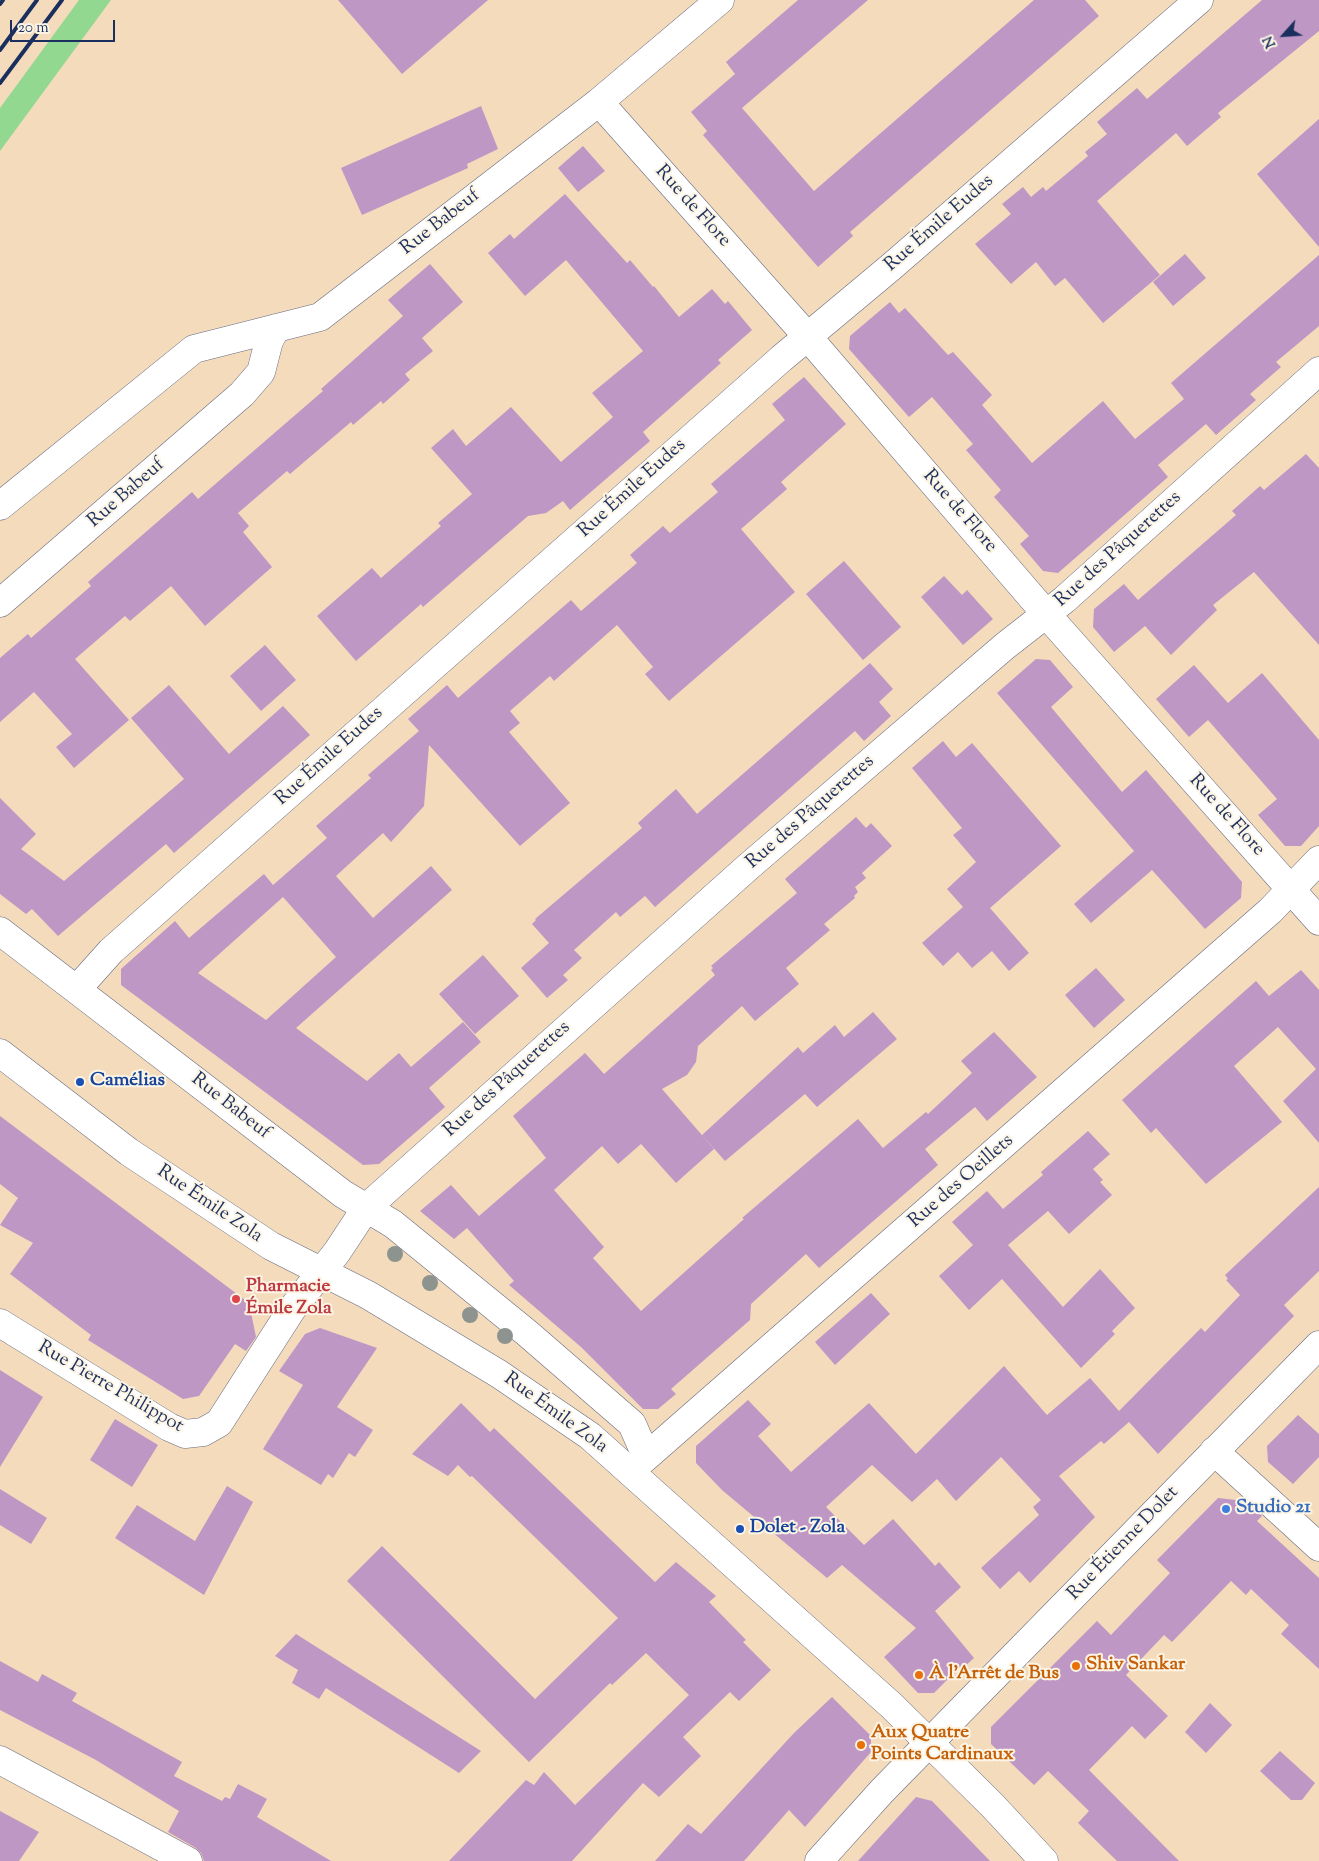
<!DOCTYPE html>
<html>
<head>
<meta charset="utf-8">
<style>
	body { margin:0 }
	#map { position:relative; width:1319px; height:1861px; overflow:hidden; background:#f3dbbc; font-family:"Sorts Mill Goudy",serif }
	canvas { display:block }
	.north { position:absolute; left:1259px; top:10px; width:50px; height:50px; -webkit-text-stroke:4px #fcf5e5; paint-order:stroke; rotate:244deg; font-size:14px; font-weight:700; line-height:20px; text-align:center; color:#1b2f5e }
	.north::after { content:''; display:block; margin:auto; width:18px; height:22px; background:#1b2f5e; clip-path:polygon(50% 0,100% 100%,50% 72%,0 100%) }
	.scale { position:absolute; left:10px; top:20px; width:105px; height:22px; box-sizing:border-box; border:2px solid #1b2f5e; border-top:0; padding-left:6px; font-size:15px; line-height:18px; white-space:nowrap; color:#1b2f5e; -webkit-text-stroke:4px #fcf5e5; paint-order:stroke }
</style>
</head>
<body>
<div id="map">
<canvas width="1319" height="1861"></canvas>
<div class="north">N</div>
<div class="scale">20 m</div>
</div>
<script>
const ctx = document.querySelector('canvas').getContext('2d');
ctx.lineJoin = 'round';
function fillPath(path, color) { ctx.fillStyle = color; ctx.fill(path, 'evenodd'); }
const shape = rows => new Path2D(rows.map(r => 'M' + r).join(''));
function trace(path, color, width, dash) { ctx.strokeStyle = color; ctx.lineWidth = width; ctx.lineCap = dash ? 'butt' : 'round'; ctx.setLineDash(dash || []); ctx.stroke(path); }
function write(font, color, halo, rows, align = 'center') {
  ctx.font = font + ' "Sorts Mill Goudy",serif'; ctx.lineWidth = 4; ctx.setLineDash([]); ctx.textBaseline = 'middle'; ctx.strokeStyle = halo; ctx.fillStyle = color; for (const [text, x, y, turn = 0] of rows) {
    ctx.save(); ctx.translate(x, y); ctx.rotate((+turn || 0) * Math.PI / 180); ctx.textAlign = isNaN(turn) ? turn : align; if (halo) ctx.strokeText(text, 0, 0); ctx.fillText(text, 0, 0); ctx.restore();
  }
}
fillPath(shape([
	[79,0,111,0,0,151,0,108]
]), '#93d890');
fillPath(shape([
	[338,0,488,0,402,74],
	[798,0,868,0,742,108,814,191,1034,0,1085,0,1099,16,850,232,853,236,818,267,703,135,707,131,691,112,735,74,726,62],
	[1262,0,1319,0,1319,31,1218,113,1221,117,1187,146,1176,133,1097,201,1160,275,1103,323,1065,278,1055,286,1036,262,1011,284,975,244,1011,214,1002,204,1023,187,1031,197,1043,187,1046,191,1088,156,1085,152,1107,134,1097,122,1137,88,1147,99],
	[481,106,498,149,467,164,468,168,362,215,341,168],
	[1319,119,1319,247,1257,174],
	[583,146,605,171,578,192,558,168],
	[565,194,627,263,630,260,653,287,654,286,679,317,712,289,725,304,728,301,752,330,718,360,721,363,643,432,650,441,570,510,563,501,546,513,528,516,423,607,421,604,356,661,317,616,372,568,381,578,441,526,438,523,472,494,431,448,453,429,466,446,511,407,561,462,613,417,592,393,643,351,566,260,525,296,488,253,510,234,514,239],
	[1185,254,1206,278,1173,306,1153,282],
	[1319,255,1319,326,1276,362,1281,367,1250,394,1256,400,1216,435,1206,424,1158,465,1168,477,1058,573,1043,571,1020,544,1029,536,994,497,1001,490,966,450,973,444,932,397,909,417,849,349,850,336,890,302,899,313,905,308,948,355,953,352,992,395,982,405,1032,463,1103,401,1135,439,1184,399,1171,383],
	[430,264,463,302,422,338,433,351,405,374,410,380,383,404,381,401,353,425,351,422,290,474,287,471,238,513,249,526,243,532,272,567,205,626,171,586,130,621,125,616,75,659,129,720,74,768,56,747,72,734,34,692,0,722,0,658,28,634,31,638,91,586,88,582,192,492,198,499,323,391,321,389,403,316,388,300],
	[804,377,846,424,781,482,787,489,741,529,795,592,669,701,645,674,653,667,617,625,554,681,550,676,510,711,520,723,509,732,570,803,520,846,429,745,424,806,391,842,383,833,336,876,373,918,431,866,452,890,296,1028,367,1081,399,1053,411,1067,463,1022,481,1042,429,1088,445,1107,379,1164,363,1165,121,985,121,969,175,921,189,938,264,874,273,885,327,838,316,826,371,778,368,775,419,731,408,719,447,685,458,698,571,600,581,611,637,563,630,555,663,526,670,533,718,492,711,484,785,420,772,404],
	[283,897,336,957,266,1020,198,973],
	[1306,454,1319,468,1319,645,1254,572,1213,605,1217,610,1171,655,1145,626,1114,652,1093,627,1094,609,1124,584,1138,600,1236,515,1232,511,1260,486,1264,490],
	[844,561,901,627,863,660,806,594],
	[944,576,962,595,967,590,993,619,963,645,921,597],
	[265,645,296,680,261,711,230,676],
	[1036,659,1050,660,1073,687,1051,707,1122,792,1146,770,1242,882,1241,898,1205,929,1152,870,1091,923,1074,904,1134,851,997,693],
	[870,663,893,689,879,702,891,716,864,741,855,731,655,907,645,896,620,917,616,912,574,950,582,958,563,975,568,980,547,998,521,968,549,943,532,924,536,920,535,919,642,828,638,823,676,789,697,814],
	[1194,665,1228,703,1262,673,1319,740,1319,826,1301,846,1285,846,1258,815,1277,799,1208,720,1189,737,1156,699],
	[169,685,229,754,283,706,310,735,174,853,166,844,58,936,32,909,26,914,0,894,0,798,36,834,21,849,64,881,184,779,131,718],
	[943,741,956,757,972,743,1061,846,990,908,1029,953,1009,971,992,951,972,968,958,952,943,966,922,943,963,907,947,889,976,862,953,835,962,828,912,768],
	[856,817,866,828,871,823,892,846,862,873,866,878,855,887,858,892,854,896,855,898,824,924,830,930,786,968,799,984,755,1021,742,1006,698,1046,696,1062,687,1075,662,1089,714,1149,676,1183,641,1144,618,1164,602,1146,554,1190,604,1247,593,1258,641,1311,744,1219,742,1218,858,1119,883,1148,926,1112,928,1114,972,1073,961,1061,994,1032,1037,1077,987,1121,975,1107,925,1149,938,1165,819,1268,806,1254,751,1304,750,1320,671,1389,676,1394,658,1409,643,1409,581,1347,509,1285,514,1281,467,1228,454,1239,420,1211,451,1185,479,1216,546,1158,513,1116,585,1053,604,1074,715,975,711,970,713,968,711,966,797,893,785,879],
	[483,955,519,996,475,1034,439,994],
	[1096,968,1125,1000,1094,1028,1065,995],
	[1301,970,1319,990,1319,1143,1283,1101,1316,1069,1278,1027,1234,1066,1282,1122,1206,1184,1156,1128,1151,1133,1122,1100,1256,981,1269,996],
	[873,1012,897,1039,817,1107,805,1094,725,1161,702,1135,798,1047,803,1053,835,1025,844,1037],
	[0,1116,249,1303,256,1337,246,1351,235,1344,199,1396,183,1399,88,1340,91,1335,10,1274,33,1243,0,1225,18,1198,0,1184],
	[1088,1131,1110,1154,1093,1169,1103,1180,1100,1182,1112,1195,1069,1234,1048,1211,1008,1245,1063,1307,1100,1269,1135,1308,1112,1331,1115,1334,1081,1368,1002,1279,969,1310,939,1276,973,1245,952,1222,987,1191,1003,1209,1043,1175,1041,1172],
	[1319,1187,1319,1271,1284,1305,1294,1316,1158,1454,1129,1422,1104,1444,1101,1441,1059,1476,1095,1517,1030,1583,1019,1571,1000,1589,981,1568,1039,1515,1033,1507,1041,1500,1001,1457,956,1501,937,1479,912,1502,872,1465,826,1507,864,1545,893,1519,935,1566,939,1562,961,1587,935,1611,974,1658,964,1667,962,1665,934,1693,918,1693,884,1657,916,1628,842,1565,827,1578,722,1490,696,1463,696,1446,748,1400,771,1424,758,1436,791,1472,869,1403,916,1454,1004,1366,1047,1415,1090,1378,1119,1411,1201,1328,1205,1332,1240,1295,1226,1280,1228,1279,1225,1275],
	[871,1293,890,1314,835,1365,815,1342],
	[320,1328,377,1348,337,1407,373,1430,355,1457,349,1453,333,1478,328,1474,321,1485,263,1449,303,1385,279,1371,305,1334],
	[0,1370,43,1397,0,1467],
	[461,1403,490,1432,494,1428,655,1582,676,1562,716,1596,709,1602,746,1640,743,1642,771,1670,739,1701,730,1692,683,1737,701,1756,659,1797,643,1783,572,1861,449,1861,526,1780,534,1785,544,1772,575,1805,689,1695,646,1653,612,1685,610,1683,529,1762,347,1581,382,1546,535,1699,618,1618,472,1476,470,1477,458,1465,448,1476,412,1454],
	[1298,1415,1319,1434,1319,1457,1293,1484,1268,1462,1267,1446],
	[115,1419,158,1445,132,1487,90,1460],
	[227,1486,253,1502,204,1595,115,1538,137,1505,195,1541],
	[0,1489,47,1518,31,1544,0,1525],
	[1218,1498,1245,1501,1262,1516,1257,1521,1319,1578,1319,1669,1281,1634,1289,1625,1251,1589,1246,1595,1231,1581,1172,1642,1164,1635,1126,1675,1168,1716,1145,1739,1132,1726,1089,1770,1179,1861,1117,1861,1078,1823,1089,1811,1048,1771,1034,1785,991,1744,991,1727,1097,1621,1111,1635,1170,1573,1157,1560],
	[296,1634,481,1751,459,1773,326,1688,319,1699,292,1683,298,1670,275,1656],
	[0,1661,38,1682,42,1674,77,1693,72,1701,182,1762,174,1776,222,1801,225,1797,230,1799,238,1784,267,1799,257,1817,331,1861,204,1861,201,1853,196,1848,168,1832,179,1811,96,1760,0,1710],
	[832,1697,871,1736,871,1752,805,1827,789,1810,744,1861,655,1861,688,1824,701,1834,794,1733],
	[1210,1703,1232,1725,1206,1753,1185,1732],
	[1280,1751,1315,1783,1302,1800,1291,1800,1260,1771],
	[916,1797,932,1801,990,1861,858,1861],
	[0,1811,39,1832,19,1861,0,1861]
]), '#bf97c4');
const street = shape([
	[599,102,807,336,1047,615,1319,921],
	[0,506,194,349,320,317,599,102,720,0],
	[0,603,242,394,261,372,269,341,276,328],
	[0,931,343,1194,393,1224,527,1333,632,1424,646,1456],
	[77,989,111,951,782,358,891,267,1199,0],
	[0,1323,169,1427,185,1434,203,1432,219,1423,292,1309,337,1252,366,1208,748,867,1005,646,1064,600,1319,371],
	[1214,1451,1319,1547],
	[630,1471,1270,911,1319,860],
	[929,1743,1319,1345],
	[0,1760,188,1861]
]);
const secondary = shape([
	[0,1053,129,1152,271,1246,368,1295,499,1374,590,1436,892,1706,993,1806,1044,1861],
	[819,1861,882,1791,929,1743]
]);
trace(street, '#676b7f', 29);
trace(secondary, '#676b7f', 29);
trace(street, '#fff', 28);
trace(secondary, '#fff', 28);
trace(shape([
	[0,4,3,0],
	[0,50,37,0],
	[0,83,62,0]
]), '#1b2f5e', 4);
ctx.fillStyle = '#8d948f';
for (const [x, y] of [
	[395,1254],
	[430,1283],
	[470,1315],
	[505,1336]
]) { ctx.beginPath(); ctx.arc(x, y, 8, 0, 2 * Math.PI); ctx.fill(); }
for (const [x, y, r, color] of [
	[80,1082,5,"#1a4fb4"],
	[236,1299,5,"#e0444e"],
	[1226,1509,5,"#3f7fe0"],
	[740,1529,5,"#1a4fb4"],
	[1076,1666,5,"#e8710a"],
	[919,1675,5,"#e8710a"],
	[861,1745,5,"#e8710a"]
]) { const dot = new Path2D(); dot.arc(x, y, r, 0, 2 * Math.PI); ctx.fillStyle = color; ctx.fill(dot); trace(dot, '#fcf5e5', 2); }
write('19px', '#1b2f5e', '#fcf5e5', [
	["Rue de Flore",692,207,48],
	["Rue Babeuf",441,223,-38],
	["Rue Émile Eudes",940,224,-41],
	["Rue Émile Eudes",633,489,-42],
	["Rue Babeuf",127,494,-41],
	["Rue de Flore",959,512,49],
	["Rue des Pâquerettes",1119,550,-42],
	["Rue Émile Eudes",330,757,-42],
	["Rue des Pâquerettes",811,813,-41],
	["Rue de Flore",1226,816,48],
	["Rue des Pâquerettes",508,1080,-42],
	["Rue Babeuf",230,1107,38],
	["Rue des Oeillets",962,1182,-41],
	["Rue Émile Zola",209,1205,34],
	["Rue Pierre Philippot",110,1388,30],
	["Rue Émile Zola",555,1414,36],
	["Rue Étienne Dolet",1124,1544,-46]
]);
write('bold 19px', '#164399', '#fcf5e5', [
	["Camélias",90,1082],
	["Dolet - Zola",750,1529]
], 'left');
write('bold 19px', '#be3a42', '#fcf5e5', [
	["Pharmacie",246,1288],
	["Émile Zola",246,1310]
], 'left');
write('bold 19px', '#366cbe', '#fcf5e5', [
	["Studio 21",1236,1509]
], 'left');
write('bold 19px', '#c56008', '#fcf5e5', [
	["Shiv Sankar",1086,1666],
	["À l'Arrêt de Bus",929,1675],
	["Aux Quatre",871,1734],
	["Points Cardinaux",871,1756]
], 'left');
</script>
</body>
</html>
